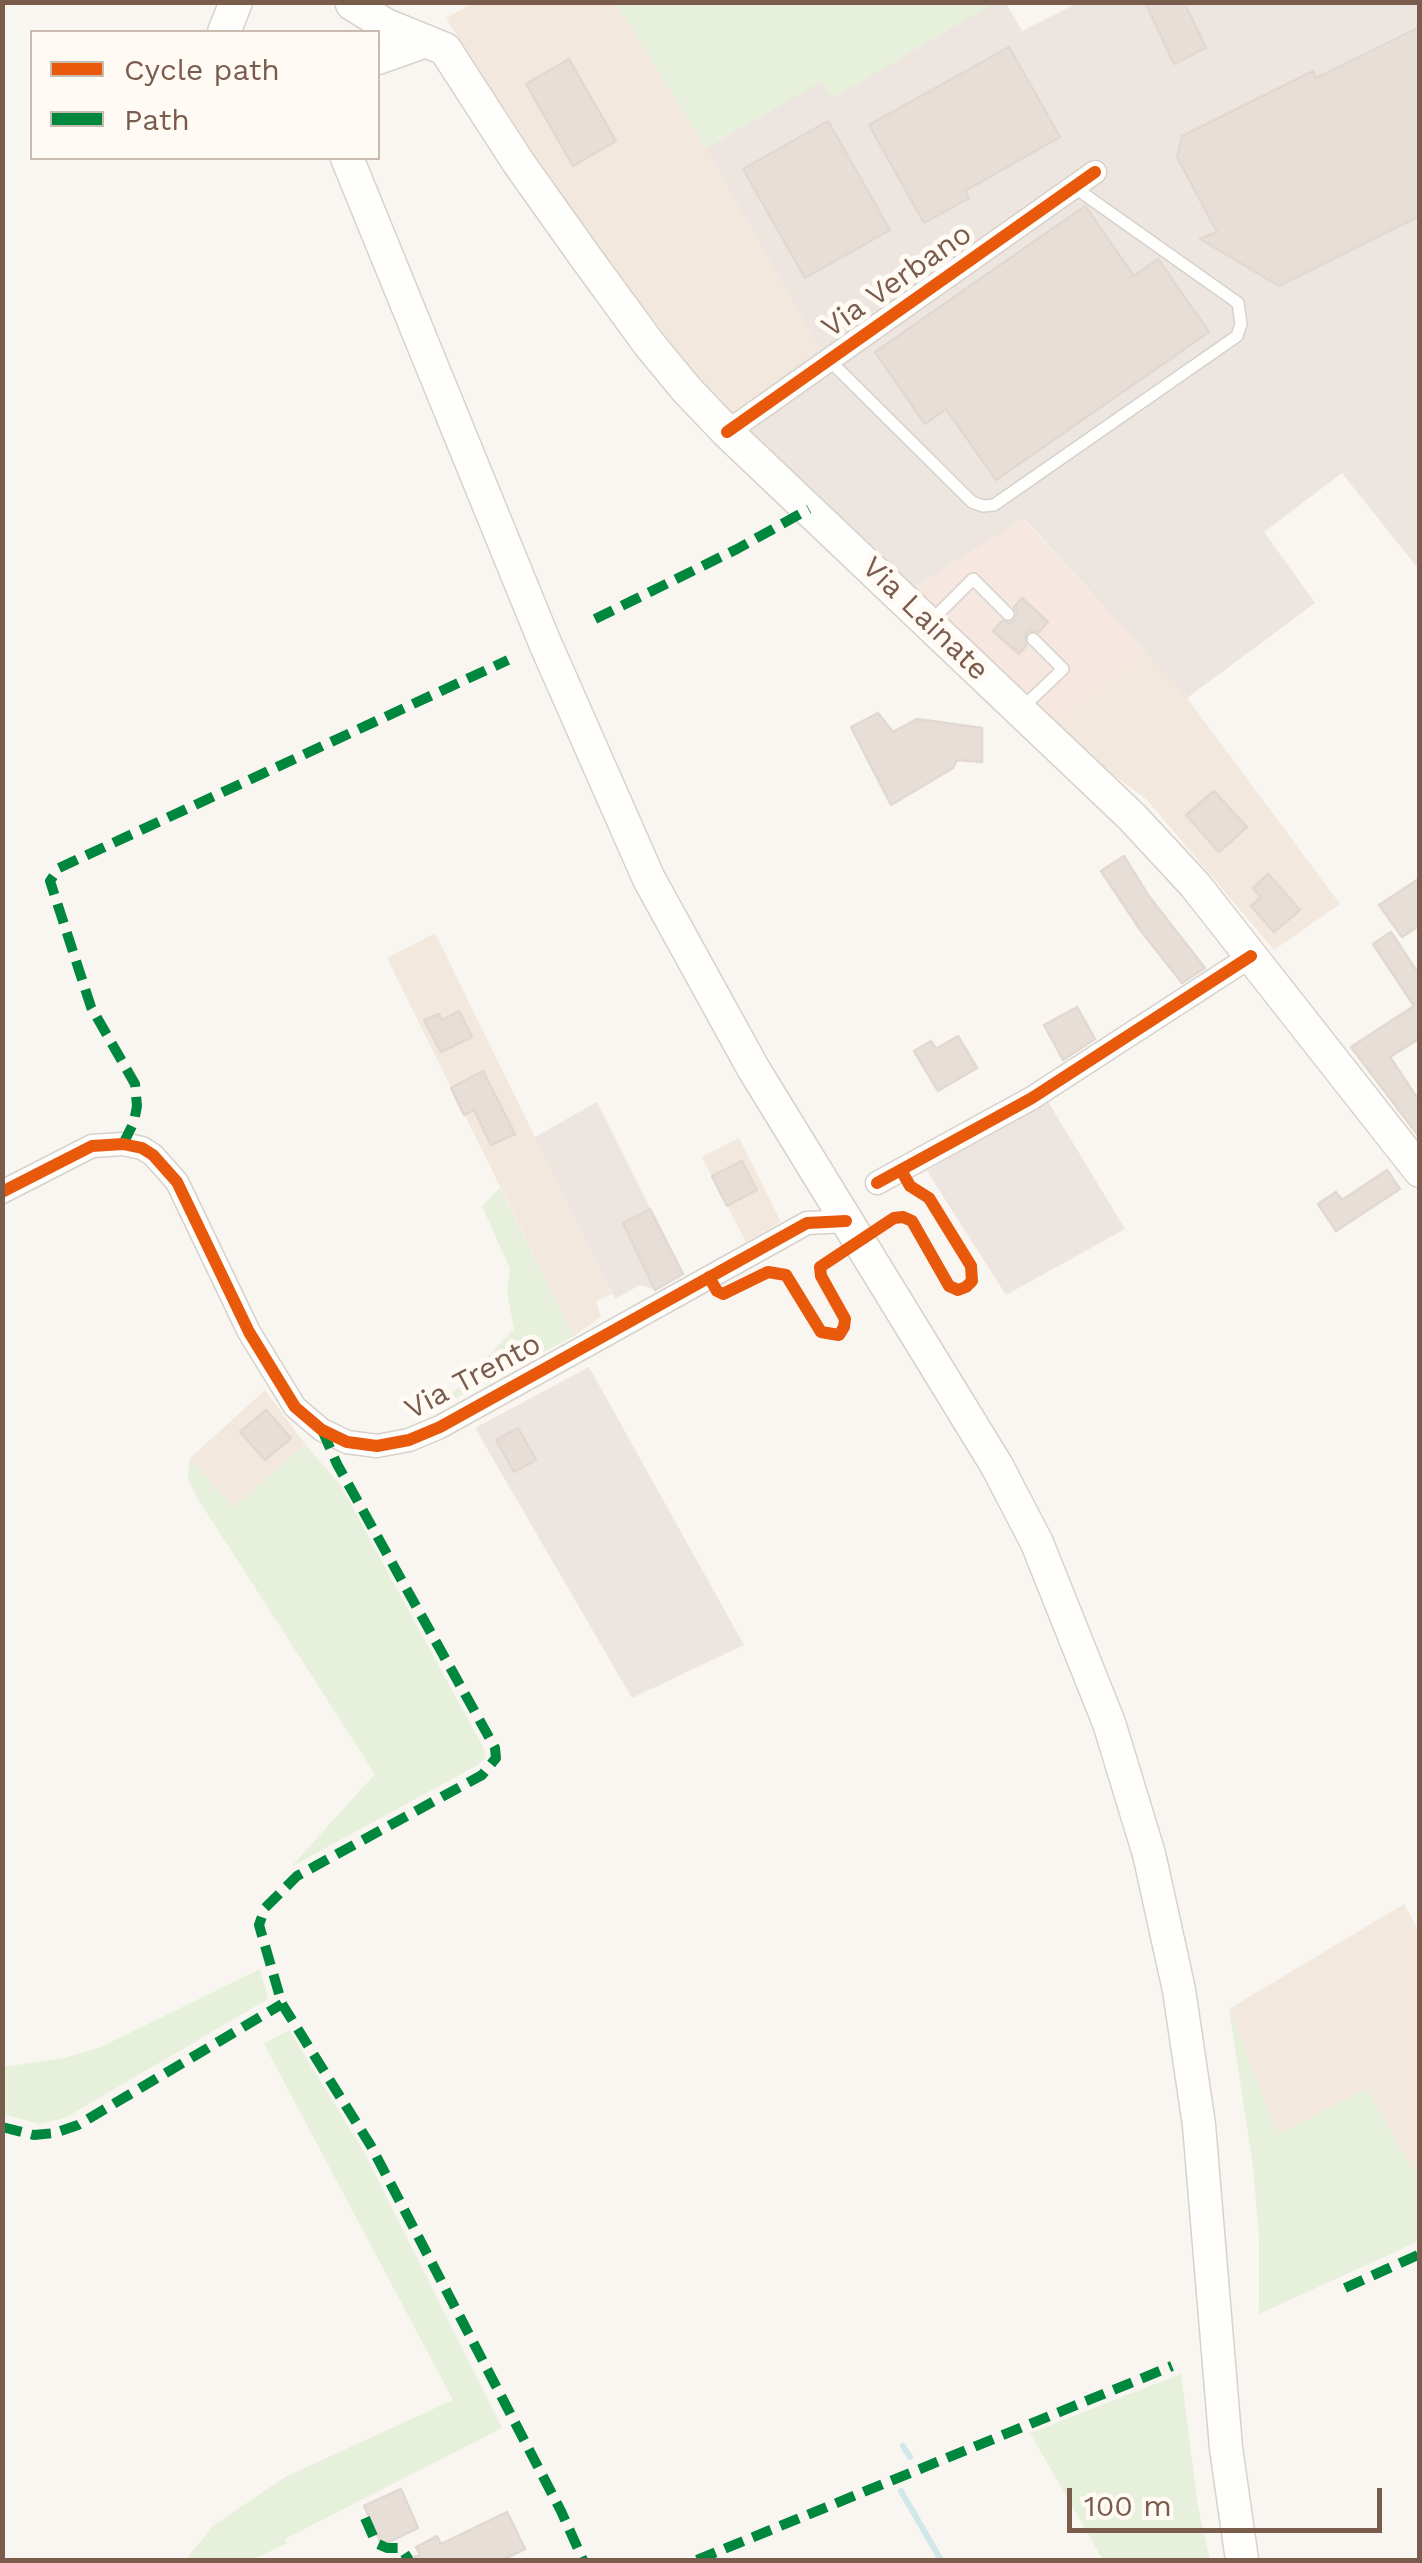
<!DOCTYPE html>
<html>
<head>
<meta charset="utf-8">
<style>
	body { margin:0 }
	#map { position:relative; width:1422px; height:2563px; overflow:hidden; background:#f9f5f0; font-family:"Work Sans",sans-serif }
	canvas { display:block }
	.frame { position:absolute; inset:0; border:5px solid #7a5c4d; pointer-events:none }
	.legend { position:absolute; left:30px; top:30px; width:350px; height:130px; box-sizing:border-box; background:#fffaf3; border:2px solid #cabbb1; margin:0; padding:12px 18px; list-style:none; font-size:30px; color:#7a5c4d }
	.legend li { display:flex; align-items:center; gap:20px; height:50px }
	.legend b { width:50px; border:2px solid #cabbb1 }
	.scale { position:absolute; left:1067px; top:2488px; width:315px; height:45px; box-sizing:border-box; border:5px solid #7a5c4d; border-top:0; padding-left:12px; font-size:30px; line-height:35px; white-space:nowrap; color:#7a5c4d; -webkit-text-stroke:8px #fffaf3; paint-order:stroke }
</style>
</head>
<body>
<div id="map">
<canvas width="1422" height="2563"></canvas>
<div class="frame"></div>
<ul class="legend">
<li><b style="height:12px;background:#e8590c"></b>Cycle path</li>
<li><b style="height:12px;background:#00873e"></b>Path</li>
</ul>
<div class="scale">100 m</div>
</div>
<script>
const ctx = document.querySelector('canvas').getContext('2d');
ctx.lineJoin = 'round';
function fillPath(path, color) { ctx.fillStyle = color; ctx.fill(path, 'evenodd'); }
const shape = rows => new Path2D(rows.map(r => 'M' + r).join(''));
function trace(path, color, width, dash) { ctx.strokeStyle = color; ctx.lineWidth = width; ctx.lineCap = dash ? 'butt' : 'round'; ctx.setLineDash(dash || []); ctx.stroke(path); }
function write(font, color, halo, rows, align = 'center') {
  ctx.font = font + ' "Work Sans",sans-serif'; ctx.lineWidth = 10; ctx.setLineDash([]); ctx.textBaseline = 'middle'; ctx.strokeStyle = halo; ctx.fillStyle = color; for (const [text, x, y, turn = 0] of rows) {
    ctx.save(); ctx.translate(x, y); ctx.rotate((+turn || 0) * Math.PI / 180); ctx.textAlign = isNaN(turn) ? turn : align; if (halo) ctx.strokeText(text, 0, 0); ctx.fillText(text, 0, 0); ctx.restore();
  }
}
fillPath(shape([
	[474,3,616,3,706,148,821,348,730,415,629,293,525,149,446,18],
	[1146,652,1187,698,1340,904,1274,950,1147,800,1049,726],
	[435,933,612,1294,596,1301,601,1317,574,1336,387,958],
	[739,1138,781,1222,746,1242,702,1157],
	[265,1390,305,1444,233,1508,190,1458],
	[1404,1904,1419,1931,1419,2179,1366,2089,1278,2135,1229,2009]
]), '#f2e8de');
fillPath(shape([
	[1023,518,1146,652,1049,726,910,590]
]), '#f6e8e1');
fillPath(shape([
	[993,3,1006,3,1022,31,1078,3,1419,3,1419,564,1416,566,1342,473,1264,532,1315,603,1187,698,1024,518,910,590,730,415,820,348,706,148,823,80,834,97],
	[1047,1100,1125,1229,1006,1295,927,1171],
	[597,1102,683,1274,655,1290,640,1285,615,1299,535,1137],
	[589,1367,744,1645,632,1698,475,1428]
]), '#ede5e0');
fillPath(shape([
	[616,3,993,3,833,98,822,81,706,148],
	[500,1188,574,1336,439,1407,514,1329,507,1292,510,1269,482,1206],
	[305,1444,341,1486,483,1747,486,1758,476,1766,291,1867,375,1774,196,1496,188,1478,190,1458,233,1508],
	[260,1969,268,1999,65,2118,39,2124,3,2114,3,2067,64,2058,99,2048],
	[1229,2009,1278,2134,1366,2089,1419,2179,1419,2241,1259,2314,1259,2235,1253,2166],
	[289,2030,362,2148,502,2428,285,2539,287,2543,252,2560,185,2560,213,2526,285,2477,453,2400,264,2044],
	[1181,2374,1198,2507,1210,2560,1103,2560,1030,2433]
]), '#e7f0db');
trace(shape([
	[903,2446,910,2457],
	[901,2491,941,2560]
]), '#d0e8ea', 6);
const building = shape([
	[1145,2,1184,2,1206,48,1174,64,1145,2],
	[1420,27,1420,216,1279,286,1200,239,1217,232,1177,157,1182,136,1313,71,1316,78,1420,27],
	[1009,47,1060,137,965,191,969,198,924,223,869,125,1009,47],
	[569,59,616,141,573,166,526,84,569,59],
	[828,121,890,230,805,278,743,169,828,121],
	[1085,206,1134,276,1158,259,1209,332,996,480,946,409,925,424,875,352,1085,206],
	[1022,598,1048,622,1039,632,1032,630,1026,633,1026,646,1019,654,993,631,1002,621,1009,623,1015,620,1017,613,1014,607,1022,598],
	[878,713,893,732,917,719,982,728,982,762,957,760,953,768,891,805,851,727,878,713],
	[1214,791,1247,827,1219,852,1186,815,1214,791],
	[1124,856,1148,895,1205,968,1182,983,1141,931,1101,871,1124,856],
	[1268,874,1300,910,1274,932,1251,906,1261,897,1253,888,1268,874],
	[1420,878,1420,925,1402,937,1379,905,1420,878],
	[1391,932,1420,976,1420,1038,1390,1057,1420,1102,1420,1138,1351,1047,1414,1006,1373,944,1391,932],
	[1077,1007,1095,1039,1063,1060,1044,1025,1077,1007],
	[459,1011,472,1037,441,1052,424,1020,439,1014,442,1020,459,1011],
	[958,1036,977,1068,938,1091,914,1051,931,1041,936,1049,958,1036],
	[483,1071,515,1134,491,1145,474,1110,464,1115,451,1088,483,1071],
	[742,1161,757,1190,727,1206,712,1176,742,1161],
	[1387,1170,1400,1189,1336,1231,1318,1204,1336,1192,1342,1200,1387,1170],
	[650,1209,683,1274,655,1290,623,1223,650,1209],
	[266,1410,291,1438,265,1460,240,1432,266,1410],
	[518,1428,536,1460,514,1472,496,1440,518,1428],
	[401,2489,418,2528,382,2545,364,2506,401,2489],
	[507,2512,525,2549,502,2560,408,2560,420,2555,416,2547,437,2536,441,2544,507,2512]
]);
fillPath(building, '#e6ded7');
trace(building, '#e2d8d2', 2.5);
const lane = shape([
	[829,360,972,502,983,506,994,505,1237,336,1241,324,1238,303,1074,187],
	[930,622,973,579,1008,614],
	[1023,707,1063,669,1033,639]
]);
const street = shape([
	[727,432,1095,172],
	[877,1183,1032,1098,1251,956],
	[2,1192,92,1146,123,1144,142,1148,153,1155,177,1182,249,1332,295,1407,322,1430,347,1442,377,1446,409,1440,440,1427,807,1223,846,1221]
]);
const secondary = shape([
	[352,4,386,25,445,49,518,162,584,255,649,344,687,390,727,432,1132,817,1195,885,1420,1171],
	[224,32,236,2],
	[378,58,426,41],
	[347,158,545,643,649,879,753,1068,997,1466,1037,1543,1109,1723,1149,1854,1179,1990,1199,2125,1226,2448,1242,2560]
]);
trace(lane, '#d7d1cb', 14);
trace(street, '#d7d1cb', 25);
trace(secondary, '#d9d2cb', 35);
trace(lane, '#fefefd', 11);
trace(street, '#fefefd', 22);
trace(secondary, '#fefefd', 32);
trace(shape([
	[595,619,737,549,809,509],
	[123,1144,134,1122,137,1106,135,1084,91,1007,50,881,59,868,508,660],
	[322,1430,337,1464,495,1748,496,1758,482,1775,297,1876,265,1908,259,1925,282,2004,371,2146,561,2511,583,2560],
	[2,2127,34,2135,55,2133,78,2125,282,2004],
	[1345,2288,1420,2254],
	[365,2518,376,2543,387,2548,401,2548,409,2560],
	[697,2560,1172,2366]
]), '#00873e', 10, [20, 10]);
trace(shape([
	[727,432,1095,172],
	[877,1183,1032,1098,1251,956],
	[2,1192,92,1146,123,1144,142,1148,153,1155,177,1182,249,1332,295,1407,322,1430,347,1442,377,1446,409,1440,440,1427,807,1223,846,1221],
	[709,1277,717,1291,723,1294,768,1272,786,1275,821,1332,839,1335,844,1327,845,1319,821,1276,820,1267,894,1218,903,1217,912,1221,949,1286,958,1290,966,1287,972,1281,971,1266,929,1198,910,1186,901,1170]
]), '#e8590c', 12);
write('30px', '#7a5c4d', '#fffaf3', [
	["Via Verbano",897,281,-35],
	["Via Lainate",925,619,44],
	["Via Trento",473,1377,-28]
]);
</script>
</body>
</html>
